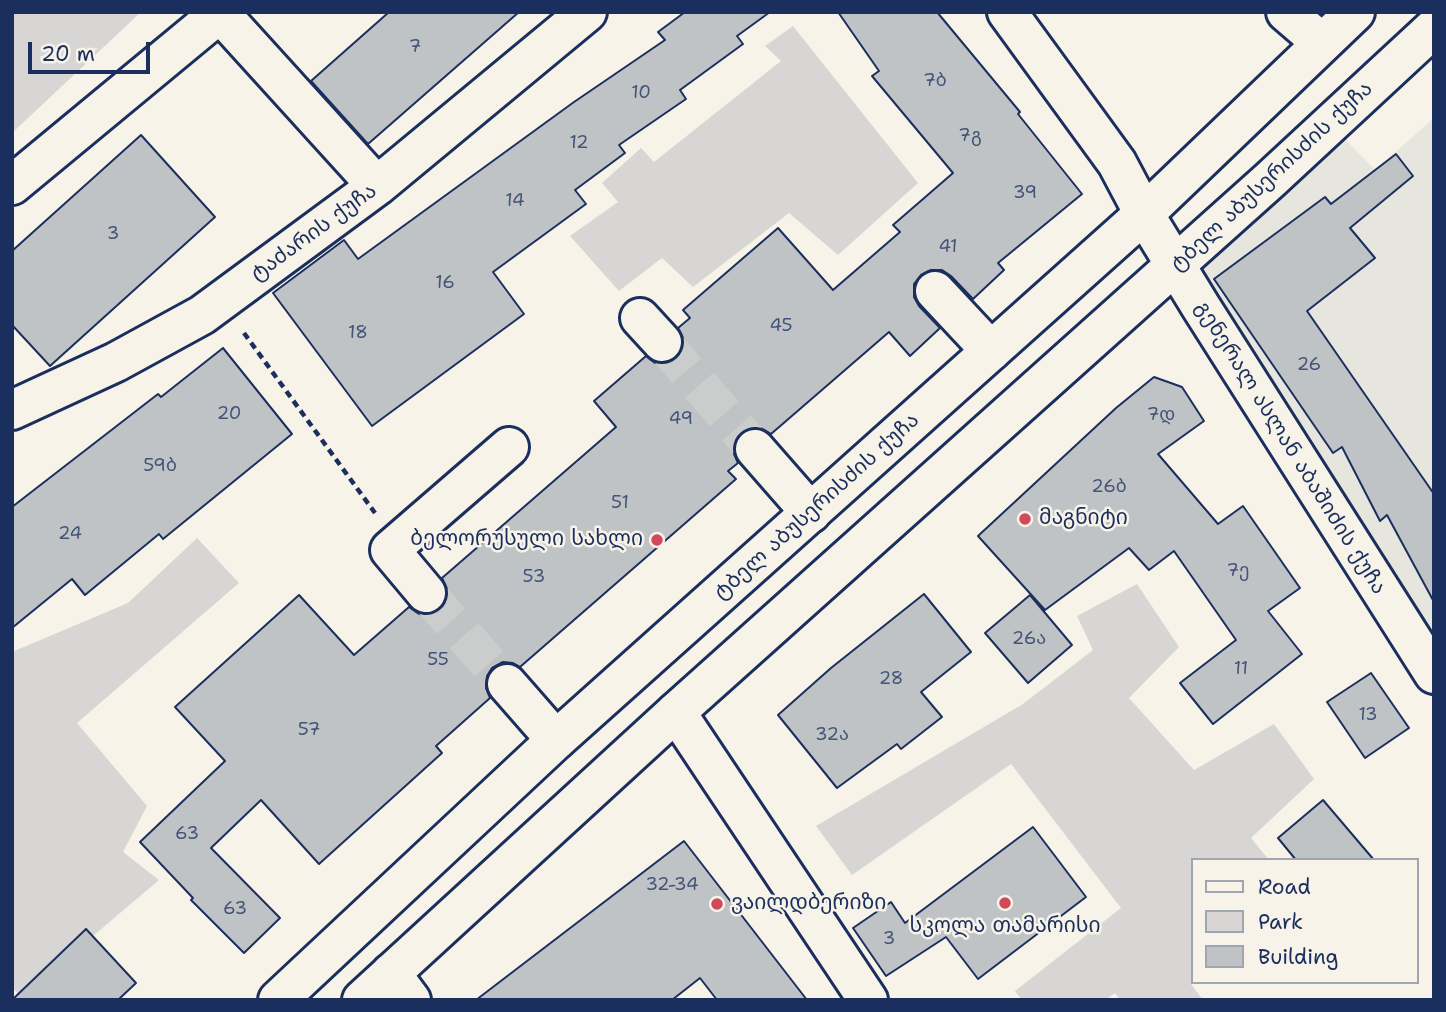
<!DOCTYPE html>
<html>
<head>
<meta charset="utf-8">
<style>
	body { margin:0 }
	#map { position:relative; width:1446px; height:1012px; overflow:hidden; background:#f7f3e8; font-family:"Shantell Sans",sans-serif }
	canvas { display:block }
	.frame { position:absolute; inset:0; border:14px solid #1b2f5e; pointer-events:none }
	.legend { position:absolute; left:1191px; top:858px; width:228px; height:126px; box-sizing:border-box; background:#f7f3e8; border:2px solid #9fa5b1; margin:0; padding:9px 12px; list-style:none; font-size:21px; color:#1b2f5e }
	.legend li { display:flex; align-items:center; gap:14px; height:35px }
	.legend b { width:35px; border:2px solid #9fa5b1 }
	.scale { position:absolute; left:28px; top:42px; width:122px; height:32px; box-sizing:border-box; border:4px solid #1b2f5e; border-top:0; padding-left:9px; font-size:21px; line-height:24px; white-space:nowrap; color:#1b2f5e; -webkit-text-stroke:5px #f7f3e8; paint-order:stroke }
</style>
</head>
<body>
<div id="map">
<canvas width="1446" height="1012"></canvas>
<div class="frame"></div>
<ul class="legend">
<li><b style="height:9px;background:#f7f3e8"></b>Road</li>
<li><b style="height:19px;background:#d7d6d4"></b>Park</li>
<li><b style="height:19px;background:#c0c3c5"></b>Building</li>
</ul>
<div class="scale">20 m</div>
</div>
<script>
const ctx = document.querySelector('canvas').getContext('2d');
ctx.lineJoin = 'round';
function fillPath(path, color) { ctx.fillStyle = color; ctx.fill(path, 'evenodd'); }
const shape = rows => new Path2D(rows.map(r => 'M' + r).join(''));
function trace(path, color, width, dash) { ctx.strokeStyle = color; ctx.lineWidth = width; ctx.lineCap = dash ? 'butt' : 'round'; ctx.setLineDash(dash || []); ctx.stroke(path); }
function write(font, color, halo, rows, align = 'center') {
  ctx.font = font + ' "Shantell Sans","Noto Sans Georgian",sans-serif'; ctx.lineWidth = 5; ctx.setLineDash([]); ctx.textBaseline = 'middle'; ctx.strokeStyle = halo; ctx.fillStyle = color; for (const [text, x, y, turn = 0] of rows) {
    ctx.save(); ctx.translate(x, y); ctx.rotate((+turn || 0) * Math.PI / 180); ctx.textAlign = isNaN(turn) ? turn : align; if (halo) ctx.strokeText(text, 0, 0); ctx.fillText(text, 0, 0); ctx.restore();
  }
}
fillPath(shape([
	[1434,118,1434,640,1200,272,1344,138,1375,170]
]), '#e6e5de');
fillPath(shape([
	[12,12,141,12,12,133],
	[793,26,918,183,838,255,789,213,693,287,662,258,619,291,570,236,618,202,602,183,641,148,654,162,781,61,765,46],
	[197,538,239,583,77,723,147,806,123,852,159,880,21,997,12,987,12,652,128,603],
	[1137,584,1179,647,1129,698,1194,770,1274,724,1314,779,1251,838,1269,860,1192,860,1194,982,1191,984,1203,1000,1120,1000,1115,993,1105,1000,1022,1000,1015,991,1121,908,1011,764,852,875,816,826,1023,704,1093,650,1077,616]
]), '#d7d6d4');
const building = shape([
	[389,12,519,12,368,144,311,81,389,12],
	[685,12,770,12,737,36,743,44,680,90,686,99,619,145,625,153,575,190,586,204,493,272,524,314,372,426,273,293,344,240,358,259,574,102,665,40,658,32,685,12],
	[838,12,937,12,1020,112,1018,114,1082,194,998,263,1004,270,973,299,951,276,942,270,931,270,921,275,914,284,914,297,919,306,940,328,910,356,889,332,771,434,761,428,750,428,741,432,734,443,734,454,738,463,728,471,736,479,520,667,513,663,503,662,492,668,487,676,486,688,490,698,436,746,442,753,319,864,261,800,211,848,280,918,244,953,191,900,193,898,140,842,225,761,175,707,299,595,354,655,409,607,419,614,429,615,439,610,447,600,447,589,442,578,616,427,594,401,646,356,655,363,666,363,677,358,683,348,683,338,678,328,690,318,683,310,778,228,833,290,900,232,893,225,953,173,872,76,879,71,838,12],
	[141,135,215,217,50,366,12,325,12,251,141,135],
	[1396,154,1413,176,1350,228,1375,258,1307,311,1434,494,1434,602,1387,515,1380,521,1342,447,1333,453,1214,279,1325,197,1331,204,1396,154],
	[223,348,292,434,163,539,159,534,85,595,72,579,12,628,12,507,158,394,161,397,223,348],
	[1154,377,1182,387,1204,421,1158,454,1218,524,1243,506,1300,588,1268,611,1302,654,1213,724,1180,683,1236,640,1174,551,1149,570,1129,548,1045,610,978,536,1116,408,1154,377],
	[924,594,971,652,921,692,942,717,901,749,897,744,837,788,778,715,831,668,924,594],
	[1030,595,1072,645,1028,683,985,633,1030,595],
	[1371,673,1409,728,1365,758,1327,702,1371,673],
	[1323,800,1374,860,1296,860,1278,838,1323,800],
	[1033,827,1086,897,978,979,946,937,886,976,853,928,891,902,905,923,1033,827],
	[684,841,807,1000,717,1000,700,978,672,1000,476,1000,684,841],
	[86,929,136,983,118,1000,12,1000,86,929]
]);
fillPath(building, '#c0c3c5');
trace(building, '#1b2f5e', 2);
trace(shape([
	[662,342,755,449],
	[426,593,507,684]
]), '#cbcccc', 38, [38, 19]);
const minor = shape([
	[219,12,377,186],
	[1007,12,1117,163,1144,214,1201,307,1434,674],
	[1286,12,1322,43],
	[12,185,221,12],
	[935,291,991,351],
	[640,318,662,342],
	[12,410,116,362,202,315,377,186,587,12],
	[755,449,811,513],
	[426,593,390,550,509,447],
	[507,684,556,740],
	[676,712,868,1000],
	[391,973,411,1000]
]);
const major = shape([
	[278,1000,556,740,1144,214,1355,12],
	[362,1000,676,712,1270,180,1434,28]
]);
trace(minor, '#1b2f5e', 44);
trace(major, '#1b2f5e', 44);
trace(shape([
	[244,333,375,513]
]), '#1b2f5e', 4.5, [7, 5]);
trace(minor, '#f7f3e8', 38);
trace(major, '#f7f3e8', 38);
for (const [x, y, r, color] of [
	[1025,519,7,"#d1495b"],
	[657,540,7,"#d1495b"],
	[1005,903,7,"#d1495b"],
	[717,904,7,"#d1495b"]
]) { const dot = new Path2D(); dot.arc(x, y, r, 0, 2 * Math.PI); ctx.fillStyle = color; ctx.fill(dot); trace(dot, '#f7f3e8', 2.5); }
write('18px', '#445478', null, [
	["7",415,47],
	["7ბ",935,81],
	["10",641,93],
	["7გ",970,136],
	["12",579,143],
	["39",1025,193],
	["14",515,201],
	["3",113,234],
	["41",948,247],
	["16",445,283],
	["45",781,326],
	["18",358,333],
	["26",1309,365],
	["20",229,414],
	["7დ",1161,415],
	["49",681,419],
	["59ბ",160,466],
	["26ბ",1109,487],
	["51",620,503],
	["24",70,534],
	["7ე",1238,571],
	["53",534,577],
	["26ა",1029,639],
	["55",438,660],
	["11",1241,669],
	["28",891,679],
	["13",1368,715],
	["57",309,730],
	["32ა",832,735],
	["63",187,834],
	["32-34",672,885],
	["63",235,909],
	["3",889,939]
]);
write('21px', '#1b2f5e', '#f7f3e8', [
	["ტბელ აბუსერისძის ქუჩა",1272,177,-43],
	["ტაძარის ქუჩა",314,233,-36],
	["გენერალ ასლან აბაშიძის ქუჩა",1290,448,58],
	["ტბელ აბუსერისძის ქუჩა",817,507,-42]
]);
write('21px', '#1b2f5e', '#f7f3e8', [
	["მაგნიტი",1039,519],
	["ბელორუსული სახლი",643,540,"right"],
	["ვაილდბერიზი",731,904],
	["სკოლა თამარისი",1005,927,"center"]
], 'left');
</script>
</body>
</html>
